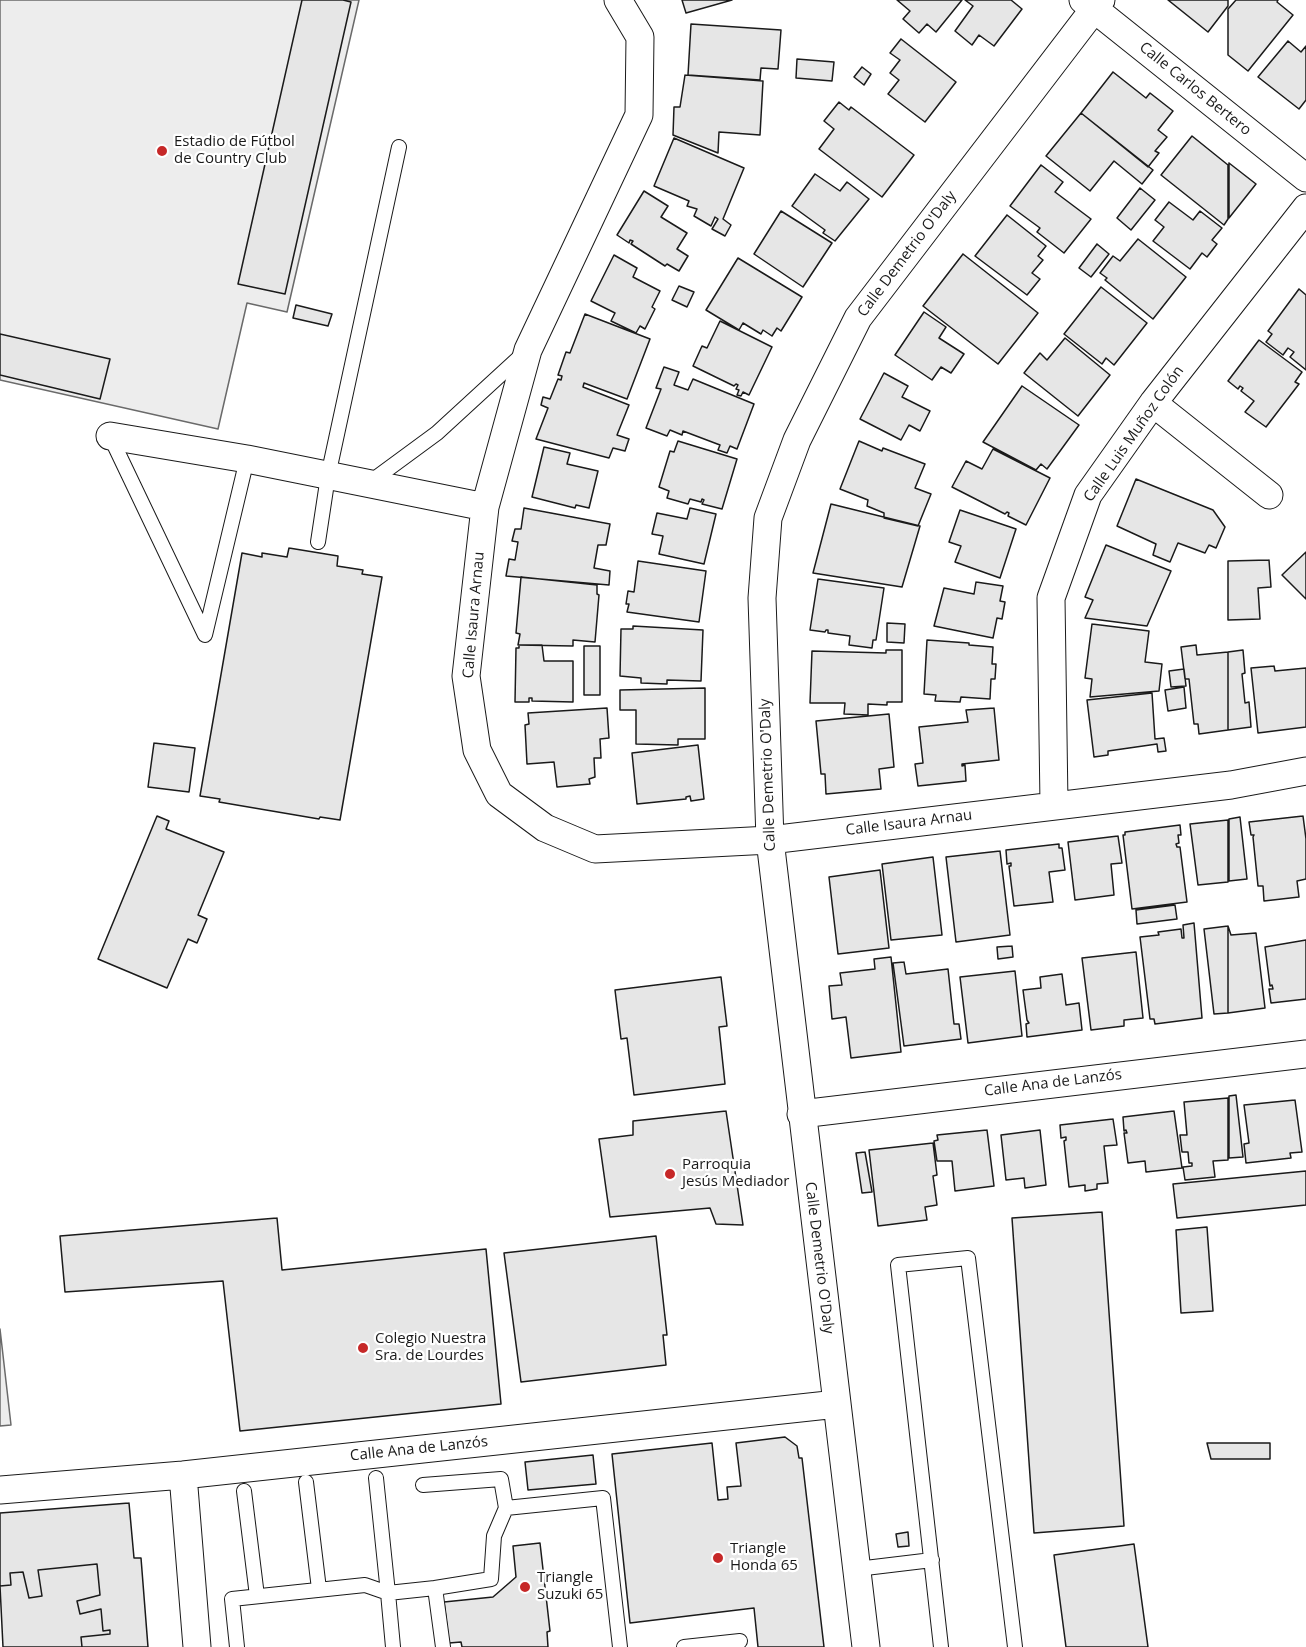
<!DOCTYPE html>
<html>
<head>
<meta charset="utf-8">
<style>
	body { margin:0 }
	canvas { display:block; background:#fff }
</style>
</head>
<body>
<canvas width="1306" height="1647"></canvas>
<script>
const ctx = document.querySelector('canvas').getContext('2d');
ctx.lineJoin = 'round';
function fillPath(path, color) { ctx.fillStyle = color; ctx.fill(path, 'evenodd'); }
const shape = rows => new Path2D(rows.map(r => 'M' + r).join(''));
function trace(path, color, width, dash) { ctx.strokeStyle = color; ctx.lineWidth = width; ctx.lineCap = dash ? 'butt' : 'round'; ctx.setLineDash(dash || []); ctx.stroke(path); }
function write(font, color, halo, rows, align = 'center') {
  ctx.font = font + ' "Open Sans",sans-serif'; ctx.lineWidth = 4.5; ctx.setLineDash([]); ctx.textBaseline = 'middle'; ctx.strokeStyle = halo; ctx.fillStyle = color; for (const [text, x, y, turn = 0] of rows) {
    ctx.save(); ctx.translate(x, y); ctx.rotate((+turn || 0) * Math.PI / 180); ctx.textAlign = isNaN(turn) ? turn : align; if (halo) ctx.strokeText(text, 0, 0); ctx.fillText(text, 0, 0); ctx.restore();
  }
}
const green = shape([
	[0,0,359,0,287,312,247,303,218,429,0,380,0,0],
	[0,1329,11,1425,0,1426,0,1329]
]);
fillPath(green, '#ededed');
trace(green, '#6a6a6a', 1.5);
const building = shape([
	[302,0,343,0,351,2,285,294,238,284,302,0],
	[682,0,732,0,686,13,682,0],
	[897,0,962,0,936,32,927,24,919,33,903,19,910,11,897,0],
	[965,0,1011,0,1022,9,994,46,979,35,972,45,955,31,973,6,965,0],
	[1168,0,1228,0,1228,6,1208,32,1168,0],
	[1236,0,1278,0,1277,2,1293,15,1248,71,1228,55,1228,9,1236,0],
	[691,24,781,30,778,69,761,68,760,80,688,75,691,24],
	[901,39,956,82,925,122,888,94,899,80,890,73,900,60,890,53,901,39],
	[1288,41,1301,52,1306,46,1306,100,1299,109,1258,77,1288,41],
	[797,59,834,62,832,81,796,78,797,59],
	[862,67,871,74,864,85,854,77,862,67],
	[1113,72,1146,98,1150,93,1173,111,1158,130,1167,137,1155,151,1159,153,1148,167,1081,113,1113,72],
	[685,75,763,81,760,135,719,132,718,153,673,135,674,107,680,107,685,75],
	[839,102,849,110,851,107,914,155,882,197,819,149,834,129,824,121,839,102],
	[1081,113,1153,170,1142,184,1114,161,1090,191,1046,156,1081,113],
	[1192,136,1228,165,1228,219,1224,225,1161,175,1192,136],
	[674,138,744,168,723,219,731,225,725,236,712,229,718,219,715,217,711,226,694,216,697,209,687,206,689,201,654,186,674,138],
	[1229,163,1256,184,1229,218,1229,163],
	[1041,165,1063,182,1055,192,1091,219,1064,253,1037,232,1040,228,1010,206,1041,165],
	[815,174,840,191,847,182,869,199,835,241,823,233,825,230,792,206,815,174],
	[1140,188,1155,200,1131,230,1117,218,1140,188],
	[644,191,668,206,661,217,687,233,677,249,688,256,679,271,667,264,665,266,631,244,633,241,630,240,629,243,617,235,644,191],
	[1169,202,1193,220,1200,211,1222,228,1212,240,1217,244,1207,257,1202,253,1190,269,1153,241,1164,227,1155,220,1169,202],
	[781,211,832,243,803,287,754,254,781,211],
	[1007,215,1046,246,1038,256,1043,260,1032,273,1040,279,1027,295,975,256,1007,215],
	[1138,239,1186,277,1153,319,1105,280,1107,278,1100,273,1113,256,1120,261,1138,239],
	[1097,244,1109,254,1091,277,1079,268,1097,244],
	[963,254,1038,313,998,364,923,306,963,254],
	[614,255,637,268,633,277,660,291,652,307,655,309,645,329,640,326,636,333,611,321,615,313,591,301,614,255],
	[738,258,802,297,781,331,777,328,772,336,763,330,761,334,743,323,739,330,706,310,738,258],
	[679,286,694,292,687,307,672,300,679,286],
	[1101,287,1147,323,1114,365,1106,358,1102,364,1064,334,1101,287],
	[1299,289,1306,295,1306,370,1290,357,1294,352,1288,348,1283,355,1266,342,1272,334,1268,331,1299,289],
	[296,305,332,314,328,326,293,318,296,305],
	[924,312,946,327,939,338,964,354,951,373,941,367,932,380,895,355,924,312],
	[585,314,650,339,627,399,584,383,583,387,629,405,617,435,629,439,625,451,613,448,609,458,536,439,548,408,541,405,543,397,550,399,558,379,561,380,562,376,558,375,566,352,570,353,585,314],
	[720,321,772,347,749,395,743,392,741,396,737,395,739,390,736,389,738,385,736,384,734,386,693,366,702,346,707,348,720,321],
	[0,334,110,359,100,399,0,375,0,334],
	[1065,338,1110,375,1078,416,1024,373,1040,353,1047,360,1065,338],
	[1259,340,1302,372,1295,382,1299,384,1266,427,1245,412,1254,401,1241,391,1243,388,1240,386,1238,389,1228,381,1259,340],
	[664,367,679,372,674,385,688,390,693,379,754,404,737,449,730,446,727,453,718,450,720,445,683,431,682,435,670,430,667,436,646,428,661,389,656,388,664,367],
	[884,373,908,386,902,397,930,411,920,431,909,425,901,440,860,419,884,373],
	[1022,386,1079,425,1047,469,1041,464,1036,470,983,442,1022,386],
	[678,441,737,459,722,509,702,504,704,500,702,499,701,502,690,499,688,504,667,498,669,491,659,487,670,451,674,452,678,441],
	[859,441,882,451,883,448,925,464,915,488,931,494,918,526,884,518,884,513,867,506,868,500,840,489,859,441],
	[544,447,570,453,567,464,598,471,589,508,576,505,575,508,532,497,544,447],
	[993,449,1050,478,1026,525,1008,516,1009,513,1007,512,1005,514,952,487,966,461,982,469,993,449],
	[1136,479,1213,510,1225,527,1216,548,1209,545,1205,553,1178,543,1170,562,1153,555,1156,544,1117,526,1136,479],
	[831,504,920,526,902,587,813,573,831,504],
	[524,508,610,524,606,545,598,545,594,568,610,571,609,585,506,576,509,559,515,560,518,542,512,541,515,529,521,529,524,508],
	[690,508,716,514,704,564,659,554,663,536,652,534,657,513,687,519,690,508],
	[960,510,1016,529,1000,578,955,562,961,546,949,542,960,510],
	[1106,545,1171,571,1147,626,1085,618,1093,600,1085,597,1106,545],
	[289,548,338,556,337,566,363,570,362,574,382,577,340,820,320,817,319,819,219,802,220,799,200,796,242,553,262,557,262,553,287,557,289,548],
	[1306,552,1306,599,1282,575,1306,552],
	[1269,560,1271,587,1258,588,1260,619,1228,620,1228,561,1269,560],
	[638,561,706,571,699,622,627,612,629,604,626,604,628,591,634,592,638,561],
	[521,577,597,585,597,594,599,595,595,642,573,640,573,646,518,645,520,634,516,633,521,577],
	[818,579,884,588,876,640,873,640,872,648,849,645,850,636,828,633,828,630,826,630,825,632,810,630,818,579],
	[976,582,1003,586,1000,601,1005,602,1002,619,997,618,993,638,934,626,944,588,974,594,976,582],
	[887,623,905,624,904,643,887,642,887,623],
	[1092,624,1149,631,1145,662,1162,664,1159,691,1090,697,1092,679,1085,678,1092,624],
	[633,626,703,630,701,681,667,680,667,684,641,683,641,678,620,676,621,629,633,629,633,626],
	[927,640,969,643,969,645,993,647,992,664,996,664,995,679,991,679,990,699,961,697,960,702,935,701,936,695,924,694,927,640],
	[519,645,542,645,544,661,573,661,573,702,532,701,532,698,529,698,529,702,515,702,516,648,519,648,519,645],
	[1196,645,1197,655,1228,652,1228,730,1199,734,1198,724,1194,724,1189,679,1185,679,1181,647,1196,645],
	[584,646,600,646,600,695,584,695,584,646],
	[886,650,902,650,902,702,887,702,887,705,868,704,868,715,844,714,845,703,810,703,812,651,886,653,886,650],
	[1243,650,1245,673,1242,674,1245,703,1249,702,1251,727,1228,730,1228,652,1243,650],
	[1274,666,1275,671,1306,668,1306,727,1258,733,1251,668,1274,666],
	[1184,669,1186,686,1171,687,1169,671,1184,669],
	[1184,687,1186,708,1168,711,1165,690,1184,687],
	[705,688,705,739,678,739,678,745,636,744,636,710,620,710,620,690,705,688],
	[1152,693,1155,739,1164,738,1166,751,1158,752,1157,744,1108,751,1108,755,1094,757,1087,700,1152,693],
	[607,708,609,738,600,739,601,758,594,758,595,777,589,779,590,784,557,787,554,762,527,764,525,725,529,724,528,713,607,708],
	[994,708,999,760,962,764,962,766,965,765,966,781,918,786,915,764,923,763,919,727,968,722,966,710,994,708],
	[889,714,894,767,879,769,881,789,826,794,825,774,821,774,816,721,889,714],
	[154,743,195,748,189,792,148,787,154,743],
	[698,745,704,799,691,801,690,796,686,797,686,799,637,804,632,753,698,745],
	[157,816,169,821,166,829,224,852,198,915,207,919,197,943,188,939,167,988,98,959,157,816],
	[1303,816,1306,839,1306,879,1297,881,1299,897,1264,901,1263,886,1258,886,1253,837,1254,835,1251,835,1249,822,1303,816],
	[1240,817,1247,879,1229,881,1229,819,1240,817],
	[1228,820,1228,882,1198,885,1190,824,1228,820],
	[1180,825,1181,835,1178,835,1179,843,1176,844,1177,847,1180,847,1187,902,1132,909,1123,835,1125,835,1125,832,1180,825],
	[1118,836,1122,863,1111,864,1114,895,1075,900,1068,842,1118,836],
	[1059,844,1059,848,1062,848,1065,870,1049,872,1053,902,1014,906,1009,866,1011,866,1011,863,1007,864,1006,850,1059,844],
	[1000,851,1010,935,956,942,946,857,1000,851],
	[933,857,942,935,891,940,882,864,933,857],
	[880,870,889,948,838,954,829,877,880,870],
	[1175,905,1177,919,1137,924,1136,910,1175,905],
	[1194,923,1202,1018,1155,1024,1154,1019,1150,1019,1140,937,1159,935,1158,932,1181,929,1182,938,1184,938,1183,925,1194,923],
	[1228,926,1228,1013,1214,1014,1204,929,1228,926],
	[1228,926,1231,935,1256,933,1265,1008,1228,1013,1228,926],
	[1306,940,1306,999,1271,1003,1269,989,1273,989,1272,985,1270,986,1265,947,1306,940],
	[1012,946,1013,957,998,959,997,947,1012,946],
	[1136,952,1143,1018,1124,1020,1124,1026,1091,1030,1082,958,1136,952],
	[891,957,901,1052,851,1058,846,1017,832,1019,829,986,842,985,840,973,875,969,874,959,891,957],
	[904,962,906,974,948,969,954,1024,959,1024,961,1039,904,1046,893,963,904,962],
	[1015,971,1022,1036,968,1043,960,977,1015,971],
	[1062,974,1066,1005,1079,1003,1082,1030,1027,1037,1026,1024,1029,1023,1027,1020,1023,990,1041,988,1040,977,1062,974],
	[721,977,727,1026,719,1027,725,1084,634,1095,627,1038,621,1039,615,990,721,977],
	[1236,1095,1243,1157,1229,1158,1229,1096,1236,1095],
	[1228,1098,1228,1160,1213,1161,1215,1177,1185,1180,1183,1167,1192,1166,1192,1163,1189,1163,1188,1152,1182,1152,1180,1135,1187,1135,1184,1102,1228,1098],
	[1295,1100,1302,1152,1290,1153,1291,1158,1246,1163,1244,1144,1249,1143,1244,1105,1295,1100],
	[726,1111,743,1225,716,1224,710,1208,610,1217,599,1139,633,1135,633,1121,726,1111],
	[1174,1111,1182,1168,1146,1172,1145,1161,1128,1163,1124,1133,1127,1133,1126,1130,1124,1131,1123,1117,1174,1111],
	[1113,1119,1117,1145,1104,1146,1108,1183,1097,1184,1097,1189,1085,1191,1085,1185,1069,1187,1064,1141,1066,1140,1066,1137,1061,1138,1060,1125,1113,1119],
	[987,1130,994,1186,955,1191,952,1161,937,1161,934,1141,938,1140,937,1135,987,1130],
	[1040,1130,1046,1185,1025,1188,1024,1178,1006,1180,1001,1135,1040,1130],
	[933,1143,937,1175,933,1176,937,1205,925,1207,927,1220,878,1226,869,1150,933,1143],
	[865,1152,872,1192,862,1193,856,1153,865,1152],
	[1306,1171,1306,1205,1177,1218,1173,1184,1306,1171],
	[1102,1212,1124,1526,1034,1533,1012,1218,1102,1212],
	[277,1218,282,1270,486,1249,501,1404,240,1431,223,1281,65,1292,60,1236,277,1218],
	[1207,1227,1213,1311,1181,1313,1176,1230,1207,1227],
	[656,1236,667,1335,663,1335,666,1365,521,1382,504,1253,656,1236],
	[785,1437,797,1446,799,1458,802,1458,824,1647,758,1647,754,1608,630,1623,612,1454,712,1443,718,1500,728,1499,727,1487,741,1486,736,1443,785,1437],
	[1207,1443,1270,1443,1270,1459,1211,1459,1207,1443],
	[593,1455,596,1484,528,1490,525,1462,593,1455],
	[129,1503,134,1558,141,1558,148,1647,82,1647,81,1637,110,1634,110,1630,103,1631,101,1609,80,1614,77,1601,100,1595,97,1564,38,1570,42,1596,29,1598,23,1572,10,1573,11,1585,0,1586,0,1513,129,1503],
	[908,1532,909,1546,898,1547,896,1534,908,1532],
	[540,1543,550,1631,547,1632,548,1647,462,1647,461,1642,449,1643,444,1602,493,1597,516,1577,513,1546,540,1543],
	[1134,1544,1148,1647,1066,1647,1054,1555,1134,1544],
	[97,1564,100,1595,77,1601,80,1614,101,1609,103,1631,110,1630,110,1634,81,1637,82,1647,3,1647,0,1586,11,1585,10,1573,23,1572,29,1598,42,1596,38,1570,97,1564]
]);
fillPath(building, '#e6e6e6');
trace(building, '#1a1a1a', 1.5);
const service = shape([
	[110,436,205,635,247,459],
	[369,483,437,433,522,355],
	[318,542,328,476,399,147],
	[306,1482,319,1589],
	[423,1485,501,1479,506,1508],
	[244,1491,257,1596],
	[857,1569,932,1560],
	[237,1647,232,1599,365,1585,388,1593,376,1478],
	[393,1647,388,1593,435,1588],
	[443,1647,435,1588,491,1579,494,1536,506,1508,603,1498,620,1647],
	[684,1647,740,1641],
	[941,1647,898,1265,968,1258,1015,1647]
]);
const minor = shape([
	[618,0,640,37,639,115,528,350,485,507,466,676,477,750,499,794,545,828,595,849,770,840,1231,785,1306,771],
	[1083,0,1306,178],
	[1153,403,1269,495],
	[110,436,247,459,485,507],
	[1054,804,1051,598,1088,495,1153,403,1306,208],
	[801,1114,1306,1054],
	[183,1475,197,1647],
	[0,1490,183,1475,837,1404],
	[866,1647,770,840,762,598,768,518,797,440,858,318,1101,0]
]);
trace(service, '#1a1a1a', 16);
trace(minor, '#1a1a1a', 29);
trace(service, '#fff', 14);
trace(minor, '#fff', 27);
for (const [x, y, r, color] of [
	[162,151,6,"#c62828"],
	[670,1174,6,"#c62828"],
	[363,1348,6,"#c62828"],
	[718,1558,6,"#c62828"],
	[525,1587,6,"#c62828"]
]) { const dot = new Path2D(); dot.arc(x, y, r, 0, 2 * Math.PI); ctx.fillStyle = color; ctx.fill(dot); trace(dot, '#fff', 2); }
write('15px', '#1a1a1a', '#fff', [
	["Calle Carlos Bertero",1195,89,39],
	["Calle Demetrio O'Daly",907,254,-53],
	["Calle Luis Muñoz Colón",1134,434,-55],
	["Calle Isaura Arnau",474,615,-85],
	["Calle Demetrio O'Daly",768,775,-92],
	["Calle Isaura Arnau",909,823,-7],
	["Calle Ana de Lanzós",1053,1083,-7],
	["Calle Demetrio O'Daly",819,1258,83],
	["Calle Ana de Lanzós",419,1449,-6]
]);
write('15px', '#1a1a1a', '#fff', [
	["Estadio de Fútbol",174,142],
	["de Country Club",174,159],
	["Parroquia",682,1165],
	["Jesús Mediador",682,1182],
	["Colegio Nuestra",375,1339],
	["Sra. de Lourdes",375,1356],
	["Triangle",730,1549],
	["Honda 65",730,1566],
	["Triangle",537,1578],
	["Suzuki 65",537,1595]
], 'left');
</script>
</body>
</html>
